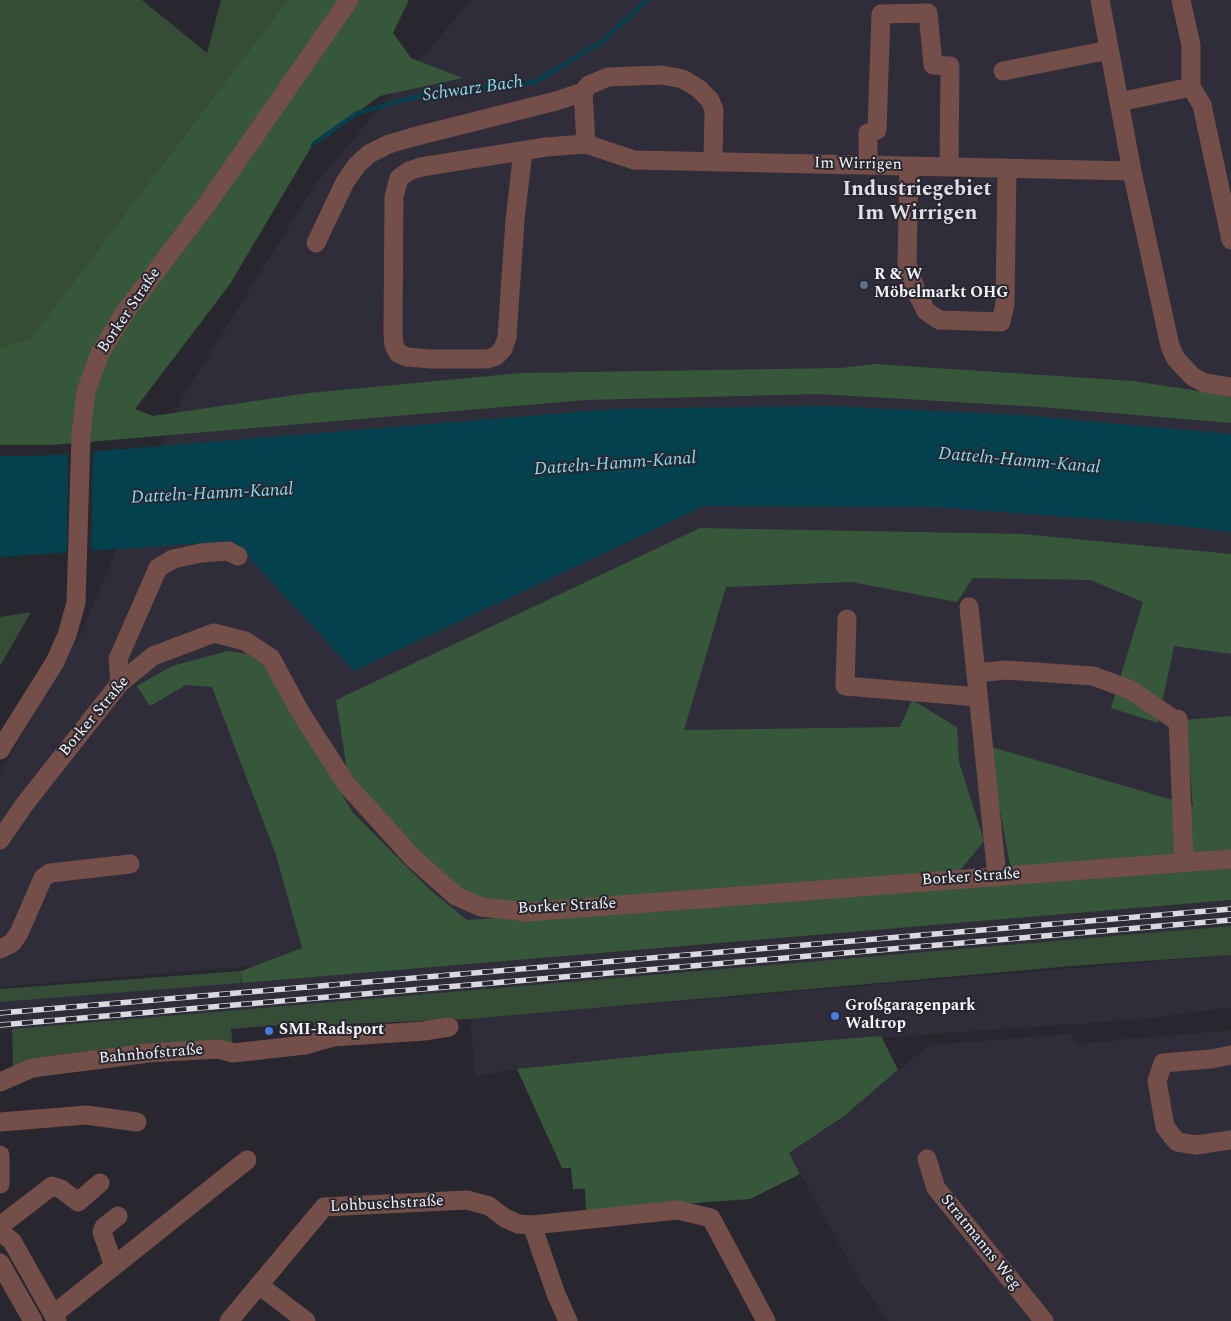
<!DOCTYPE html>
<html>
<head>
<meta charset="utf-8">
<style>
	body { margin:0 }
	canvas { display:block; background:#28262e }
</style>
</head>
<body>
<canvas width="1231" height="1321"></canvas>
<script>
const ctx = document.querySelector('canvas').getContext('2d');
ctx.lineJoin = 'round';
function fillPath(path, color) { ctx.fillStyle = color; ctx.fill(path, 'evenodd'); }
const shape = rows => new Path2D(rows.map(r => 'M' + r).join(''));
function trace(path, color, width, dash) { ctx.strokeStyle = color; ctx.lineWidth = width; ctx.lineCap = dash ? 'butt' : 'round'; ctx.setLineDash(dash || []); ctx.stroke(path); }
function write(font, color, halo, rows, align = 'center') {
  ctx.font = font + ' Spectral,serif'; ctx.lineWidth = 4; ctx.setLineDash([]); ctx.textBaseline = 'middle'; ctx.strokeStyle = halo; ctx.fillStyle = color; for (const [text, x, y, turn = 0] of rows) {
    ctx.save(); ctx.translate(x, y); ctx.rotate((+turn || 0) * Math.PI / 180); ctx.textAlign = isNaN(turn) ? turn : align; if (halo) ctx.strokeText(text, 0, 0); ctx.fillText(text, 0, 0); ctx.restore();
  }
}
fillPath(shape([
	[471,0,1231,0,1231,884,0,987,0,773,81,633,181,400,314,186],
	[1231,900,1231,926,0,1030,0,1002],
	[1231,955,1231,1007,1143,1019,680,1052,517,1069,475,1076,470,1019],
	[1231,1030,1231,1321,889,1321,861,1283,789,1153,844,1116,929,1045,1071,1034,1075,1044]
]), '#302d3b');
fillPath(shape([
	[0,0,142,0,207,53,221,0,312,0,50,349,0,359],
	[31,612,0,666,0,617],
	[1231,926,1231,955,1072,966,470,1019,320,1025,321,1036,316,1037,313,1022,289,1024,231,1029,233,1047,8,1071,13,1065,12,1029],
	[241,971,241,983,0,1002,0,989]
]), '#354c37');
fillPath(shape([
	[288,0,409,0,393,33,411,58,463,78,380,96,313,144,230,284,135,409,153,416,309,393,522,373,840,368,875,364,1133,381,1231,396,1231,423,1041,407,819,394,586,400,52,445,0,445,0,348,31,339],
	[700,528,1023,534,1231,554,1231,654,1174,646,1158,723,1111,708,1143,602,1090,580,973,578,957,602,851,582,726,587,684,730,900,727,912,700,957,727,959,762,984,841,958,873,510,906,458,890,397,833,347,769,336,700],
	[228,651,247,654,266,666,353,813,428,888,467,920,1231,868,1231,900,242,983,241,971,302,948,276,855,212,687,186,685,150,706,137,686,172,666],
	[1231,716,1231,852,1011,870,988,746,1193,806,1185,720],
	[881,1036,898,1070,844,1116,789,1153,800,1174,750,1199,586,1211,585,1189,573,1189,571,1168,562,1168,517,1069,680,1052]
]), '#37573a');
fillPath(shape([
	[827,406,1020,415,1231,434,1231,532,1151,523,934,507,704,506,354,671,234,541,0,557,0,456,39,456,614,409]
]), '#04414e');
fillPath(shape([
	[93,449,91,553,67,555,68,451]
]), '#28262e');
trace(shape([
	[313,144,357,113,426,94,535,82,603,41,647,0]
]), '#04414e', 4);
trace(shape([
	[1100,0,1132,171,1170,346,1176,359,1193,377,1205,383,1231,387],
	[1181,0,1191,45,1191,87],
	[1003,71,1109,50],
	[1119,102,1191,87,1202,105,1231,240],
	[586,144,583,92,589,85,608,77,662,75,683,79,699,89,710,100,714,110,713,162],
	[523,151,515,220,507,337,503,349,496,356,487,359,431,359,407,357,398,353,394,345,393,335,394,197,399,178,409,171,421,167,546,147,586,144,634,160,1132,171],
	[868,165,868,133,877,130,881,14,928,13,933,65,950,66,949,167],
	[909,166,907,263,916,291,926,311,939,320,1001,322,1005,304,1007,168],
	[316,243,345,182,357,165,369,154,389,144,413,137,556,101,583,92],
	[969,607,997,876],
	[847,619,845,686,978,697],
	[976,673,1006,670,1093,676,1131,690,1178,722],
	[120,683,118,659,158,568,173,559,201,553,228,551,238,556],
	[1178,719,1184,862],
	[0,750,55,662,67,635,76,603,81,435,86,391,100,353,126,311,210,200,349,0],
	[0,840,24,805,120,683,153,656,214,633,245,641,271,658,299,710,347,785,414,859,456,896,481,907,527,912,1231,859],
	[0,949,12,943,19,933,43,878,50,873,130,864],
	[1231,1055,1211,1059,1163,1063,1157,1081,1165,1127,1177,1142,1196,1145,1231,1140],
	[0,1082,32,1068,149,1053,219,1049,233,1053,305,1045,333,1037,424,1031,449,1027],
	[0,1122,86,1115,137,1122],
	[0,1155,0,1184],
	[927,1159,936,1188,1044,1321],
	[532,1225,556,1294,568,1321],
	[0,1226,52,1186,61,1189,78,1202,100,1183],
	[0,1232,12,1241,57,1321],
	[0,1263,33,1321],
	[114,1266,102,1232,104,1227,118,1216],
	[259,1285,306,1321],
	[54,1314,247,1160],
	[229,1321,324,1207,467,1200,489,1206,505,1218,518,1224,532,1225,678,1210,711,1218,766,1321]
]), '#744e48', 19);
const rail = shape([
	[0,1013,1231,909],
	[0,1025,1231,920]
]);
trace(rail, '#dcdae1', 5.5);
trace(rail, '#28262e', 4, [11]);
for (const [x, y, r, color] of [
	[864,285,5,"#5c6f8a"],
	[835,1016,5,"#3f7fe0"],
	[269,1031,5,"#3f7fe0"]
]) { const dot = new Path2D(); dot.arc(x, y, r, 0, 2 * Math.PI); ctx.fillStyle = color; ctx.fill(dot); trace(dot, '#28262e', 2); }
write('16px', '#f4f3f9', '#28262e', [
	["Im Wirrigen",858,165,1],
	["Borker Straße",130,311,-56],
	["Borker Straße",95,717,-50],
	["Borker Straße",971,878,-4],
	["Borker Straße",567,907,-3],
	["Bahnhofstraße",151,1055,-5],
	["Lohbuschstraße",387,1205,-3],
	["Stratmanns Weg",980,1243,51]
]);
write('bold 16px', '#f4f3f9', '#28262e', [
	["R & W",874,276],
	["Möbelmarkt OHG",874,294],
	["Großgaragenpark",845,1007],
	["Waltrop",845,1025],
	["SMI-Radsport",279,1031]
], 'left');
write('italic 18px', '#85dcf3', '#28262e', [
	["Schwarz Bach",473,90,-8],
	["Datteln-Hamm-Kanal",1019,462,5],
	["Datteln-Hamm-Kanal",615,465,-4],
	["Datteln-Hamm-Kanal",212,495,-3]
]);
write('bold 21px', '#dfdde8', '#28262e', [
	["Industriegebiet",917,191],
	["Im Wirrigen",917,215]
]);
</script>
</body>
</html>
